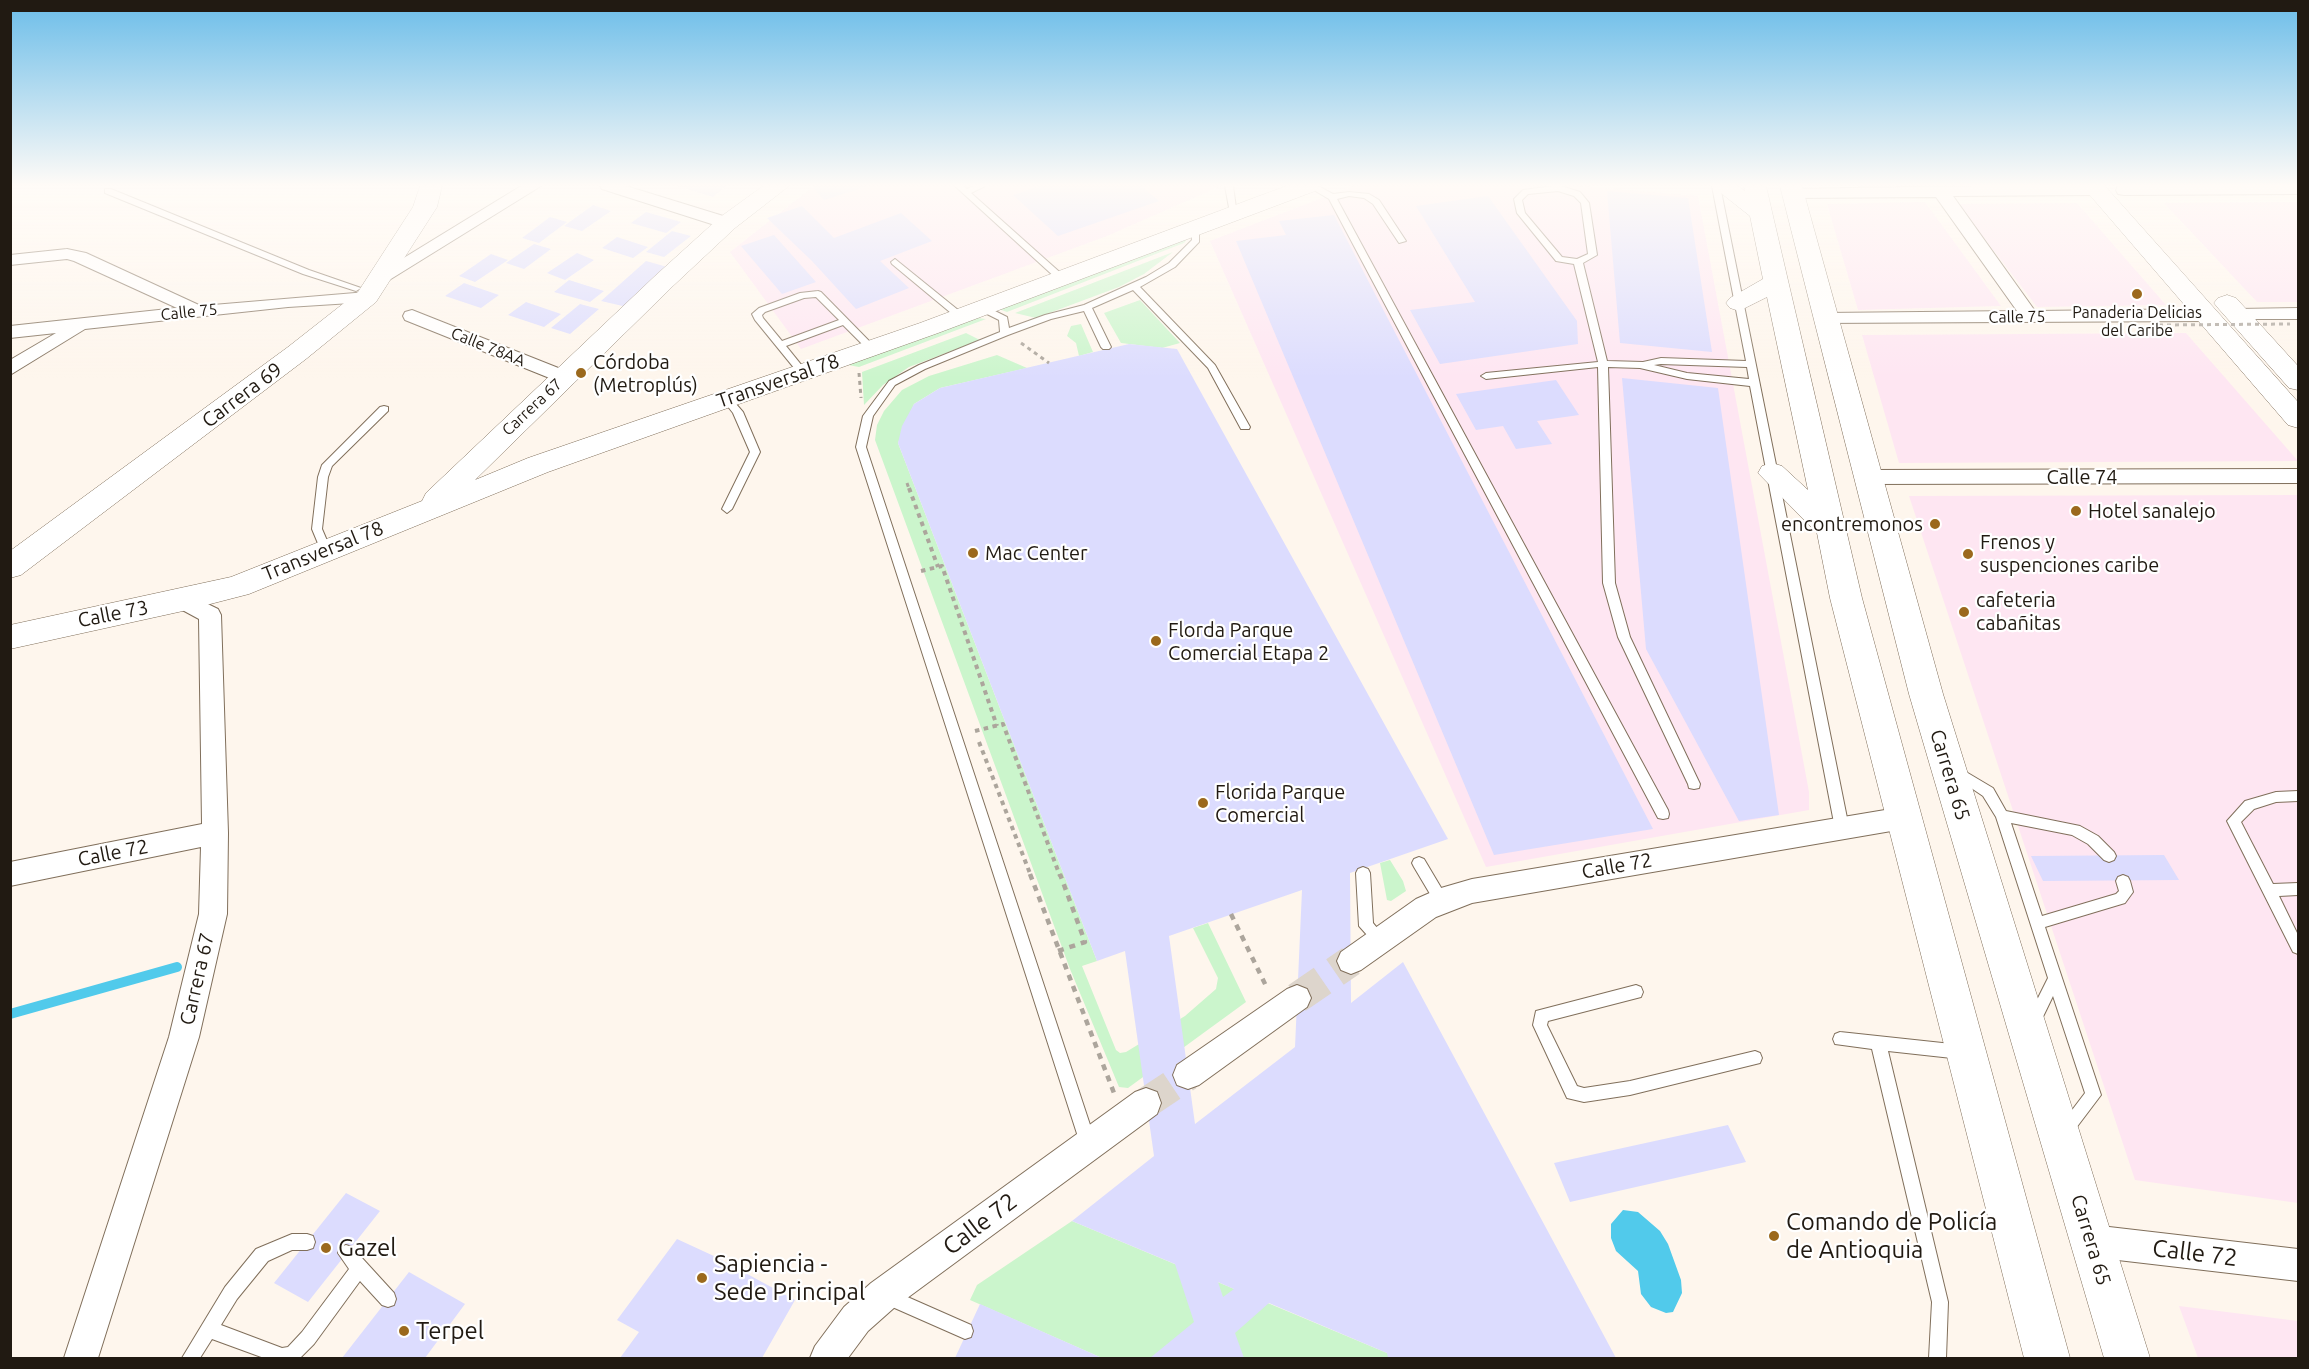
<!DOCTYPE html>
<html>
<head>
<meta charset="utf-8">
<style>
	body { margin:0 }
	#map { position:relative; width:2309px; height:1369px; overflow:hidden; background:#fef6ed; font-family:Ubuntu,sans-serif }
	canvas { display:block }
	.frame { position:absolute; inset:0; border:12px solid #211a12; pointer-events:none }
</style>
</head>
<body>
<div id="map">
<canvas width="2309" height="1369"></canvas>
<div class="frame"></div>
</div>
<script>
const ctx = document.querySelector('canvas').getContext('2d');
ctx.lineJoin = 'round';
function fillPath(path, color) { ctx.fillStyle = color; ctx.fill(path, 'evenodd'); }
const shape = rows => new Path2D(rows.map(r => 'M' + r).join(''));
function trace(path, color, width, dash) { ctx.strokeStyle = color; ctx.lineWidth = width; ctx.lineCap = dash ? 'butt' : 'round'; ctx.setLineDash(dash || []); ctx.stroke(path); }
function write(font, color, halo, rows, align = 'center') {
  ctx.font = font + ' Ubuntu,sans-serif'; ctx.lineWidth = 4.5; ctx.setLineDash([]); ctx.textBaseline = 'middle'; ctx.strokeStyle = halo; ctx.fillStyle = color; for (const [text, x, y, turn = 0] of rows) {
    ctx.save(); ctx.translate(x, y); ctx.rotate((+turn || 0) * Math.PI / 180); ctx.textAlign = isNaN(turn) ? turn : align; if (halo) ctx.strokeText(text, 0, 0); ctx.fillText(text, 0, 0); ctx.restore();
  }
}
fillPath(shape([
	[814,186,1221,186,1107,236,801,349,730,252],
	[1353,186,1579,186,1698,196,1809,792,1809,810,1486,867,1210,241],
	[1925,202,2001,306,1858,310,1827,204],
	[2298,202,2298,302,2257,302,2164,203],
	[2077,203,2166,305,2037,307,1958,204],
	[2186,333,2298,461,1899,463,1862,335],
	[2298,495,2298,1203,2135,1180,1909,496],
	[2179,1306,2298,1321,2298,1358,2198,1358]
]), '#fee6f2');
fillPath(shape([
	[1189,237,1184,243,1007,312,996,308],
	[1173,252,1144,274,1119,287,1036,318,1015,313],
	[1140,300,1180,343,1162,348,1121,343,1104,313],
	[978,318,986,319,859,367,843,364],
	[1081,324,1093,352,1079,356,1076,343,1067,336,1071,326],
	[966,333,980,340,909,367,883,385,864,405,862,372],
	[997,355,1027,368,940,388,914,404,898,443,1097,961,1082,966,1116,1050,1120,1053,1126,1052,1185,1016,1216,989,1218,978,1193,928,1208,923,1246,1002,1128,1088,1119,1087,1070,969,875,440,877,425,884,411,902,390,929,376],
	[1390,860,1403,881,1406,891,1391,901,1387,900,1380,863],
	[1072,1221,1399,1358,1102,1358,970,1300,977,1285]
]), '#cbf5cc');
fillPath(shape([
	[1623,1210,1638,1212,1660,1231,1668,1244,1681,1280,1682,1293,1673,1312,1666,1313,1651,1307,1641,1294,1638,1271,1616,1251,1611,1238,1611,1224]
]), '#51caeb');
trace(shape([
	[10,1014,177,967]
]), '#51caeb', 10);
fillPath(shape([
	[678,186,726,186,713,197],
	[812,186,865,186,865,187,824,200],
	[1039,186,1141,186,1159,201,1058,236,1013,195],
	[1607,191,1688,198,1712,352,1620,343],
	[1488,196,1577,321,1578,344,1440,364,1410,310,1475,302,1416,206],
	[593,205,611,211,582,231,564,226],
	[802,206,834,238,901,213,932,241,880,261,909,288,856,309,812,261,767,218],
	[646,212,681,222,666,233,631,223],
	[1334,215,1653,829,1494,855,1236,241,1286,235,1279,221],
	[550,217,567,222,539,243,522,238],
	[672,231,691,236,664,257,646,252],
	[774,235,816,282,782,294,741,246],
	[617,237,648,247,633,258,602,248],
	[534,244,551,249,524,269,506,263],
	[577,253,594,260,565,280,547,273],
	[491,254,508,260,475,282,459,276],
	[646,261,671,268,627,307,601,301],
	[569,280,604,291,590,302,554,292],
	[464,283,499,295,481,308,445,296],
	[526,302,561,314,544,327,508,315],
	[580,304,599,309,570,334,551,328],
	[1129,344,1177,349,1448,839,1350,873,1351,1003,1403,962,1616,1358,1388,1358,1387,1353,1269,1303,1235,1333,1244,1358,1150,1358,1194,1322,1175,1264,1072,1221,1154,1156,1125,951,1097,961,898,443,902,426,914,404,940,388],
	[1302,890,1295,1047,1195,1124,1169,936],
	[1218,1282,1234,1289,1223,1297],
	[1622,378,1718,388,1779,815,1739,821,1646,649],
	[1556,380,1579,415,1537,421,1552,444,1516,449,1503,426,1476,430,1456,394],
	[2164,855,2179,880,2043,881,2031,856],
	[1728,1125,1746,1162,1570,1202,1554,1163],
	[346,1193,380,1211,308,1302,274,1283],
	[677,1239,716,1257,795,1300,762,1358,620,1358,639,1332,617,1320],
	[409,1272,465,1304,425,1358,342,1358],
	[980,1304,1102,1358,955,1358]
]), '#dcdcfe');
trace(shape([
	[1297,998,1351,961],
	[1146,1103,1188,1075]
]), '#ddd5cc', 31, [31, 15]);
const lane = shape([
	[955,186,964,186,967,189,973,186,985,186,971,193,1064,276,1064,280,1058,280,955,186],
	[1225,186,1233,186,1237,215,1230,213,1225,186],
	[1307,186,1318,186,1333,194,1349,192,1369,194,1379,200,1406,241,1399,243,1373,204,1364,198,1349,196,1337,199,1668,810,1669,814,1668,818,1663,819,1658,818,1329,199,1307,186],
	[1553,186,1561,186,1580,192,1589,203,1597,255,1583,263,1607,361,1643,362,1661,358,1746,361,1712,186,1720,186,1849,828,1847,832,1842,834,1837,832,1835,828,1750,386,1687,379,1640,368,1608,367,1615,583,1630,637,1700,784,1699,788,1694,789,1689,788,1688,784,1618,637,1603,583,1598,367,1486,379,1481,376,1486,373,1598,362,1574,264,1556,261,1517,213,1514,199,1523,190,1553,186],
	[1558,191,1574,196,1581,203,1588,254,1577,259,1562,257,1525,213,1522,200,1528,194,1558,191],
	[1661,364,1747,367,1749,379,1687,373,1654,365,1661,364],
	[105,189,111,189,309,270,361,288,356,291,303,274,105,193,105,189],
	[1195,225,1199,228,1199,242,1175,267,1140,287,1215,365,1250,427,1249,429,1241,429,1208,368,1133,290,1092,308,1111,347,1109,349,1103,349,1101,347,1084,311,1051,319,1008,335,925,369,895,385,873,416,866,447,1096,1143,1093,1148,1088,1151,1083,1148,1080,1143,856,447,863,416,889,381,919,365,1000,332,999,320,979,310,979,306,985,306,1007,317,1009,328,1045,315,1084,305,1146,277,1169,263,1192,240,1191,228,1195,225],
	[895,259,963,314,963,318,957,318,892,264,891,262,895,259],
	[818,291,821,292,876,348,871,351,868,350,843,325,786,346,807,372,802,375,799,374,755,320,752,314,759,308,800,293,818,291],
	[816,297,839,320,782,341,763,318,762,315,765,312,804,298,816,297],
	[727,396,730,397,743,412,760,452,732,509,727,513,722,509,750,452,733,413,722,399,727,396],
	[384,406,388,407,388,411,332,466,328,477,322,529,331,550,326,554,322,553,312,529,318,477,322,465,380,407,384,406],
	[1956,766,1993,788,2006,811,2080,826,2098,836,2114,852,2116,856,2114,860,2109,862,2104,860,2088,844,2072,835,2011,823,2042,916,2116,894,2119,891,2116,881,2118,877,2123,875,2128,877,2130,881,2133,892,2125,903,2045,927,2101,1095,2070,1136,2065,1139,2060,1136,2057,1131,2060,1126,2085,1093,2053,996,2039,1025,2034,1027,2029,1025,2027,1020,2048,978,1996,817,1983,796,1952,775,1950,771,1952,767,1956,766],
	[2298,791,2298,801,2276,802,2254,809,2241,822,2273,884,2298,883,2298,895,2279,896,2298,935,2298,954,2293,952,2227,821,2245,801,2276,792,2298,791],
	[1419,857,1424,859,1446,896,1448,900,1446,904,1441,906,1436,904,1414,867,1412,863,1414,859,1419,857],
	[1363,867,1368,869,1370,873,1373,923,1387,940,1385,944,1380,946,1375,944,1359,926,1356,873,1358,869,1363,867],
	[1636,985,1641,987,1643,992,1641,997,1548,1021,1547,1025,1577,1086,1584,1088,1630,1081,1755,1051,1760,1053,1762,1058,1760,1063,1630,1095,1584,1102,1567,1098,1533,1025,1536,1011,1636,985],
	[1840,1032,1961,1045,1966,1047,1968,1052,1966,1057,1961,1059,1888,1051,1948,1302,1946,1358,1929,1358,1932,1302,1872,1049,1835,1044,1833,1039,1835,1034,1840,1032],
	[292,1234,307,1234,313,1236,315,1242,313,1248,307,1250,292,1250,268,1261,237,1299,221,1325,282,1348,288,1347,302,1332,349,1269,338,1253,340,1247,346,1245,352,1247,394,1293,396,1299,394,1305,388,1307,382,1305,360,1281,314,1344,300,1358,264,1358,212,1339,200,1358,182,1358,225,1287,256,1249,292,1234],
	[887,1288,971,1325,973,1331,971,1337,965,1339,881,1302,879,1296,881,1290,887,1288]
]);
const street = shape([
	[521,186,541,186,386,282,374,282,371,278,521,186],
	[600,186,626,186,733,219,736,223,727,228,721,227,602,189,600,186],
	[1980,186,2102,186,2105,190,2097,195,1953,196,2035,311,2208,309,2217,315,2208,321,1818,323,1816,319,1818,315,1825,313,2017,311,1936,197,1792,198,1784,193,1786,189,1980,186],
	[2118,186,2298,186,2298,194,2124,195,2118,194,2116,190,2118,186],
	[67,249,86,253,201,306,367,292,376,297,367,302,288,307,85,329,10,375,10,360,56,333,10,338,10,326,177,308,74,261,67,259,10,265,10,255,67,249],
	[2238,309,2298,308,2298,319,2231,319,2229,315,2238,309],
	[412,310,571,373,574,377,571,381,557,381,405,320,403,316,405,312,412,310],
	[2298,469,2298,483,1866,484,1859,482,1856,477,1859,472,1866,470,2298,469],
	[183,592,218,609,221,615,228,833,227,914,199,1037,98,1358,64,1358,169,1037,199,914,201,847,10,886,10,862,202,824,199,619,175,606,172,600,175,594,183,592],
	[1903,807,1912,810,1916,818,1912,826,1903,829,1472,903,1436,917,1361,970,1351,974,1341,970,1337,961,1341,952,1416,899,1441,888,1472,879,1903,807],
	[1297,985,1307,989,1311,998,1307,1007,1199,1085,1188,1089,1177,1085,1173,1075,1177,1065,1287,989,1297,985],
	[1146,1088,1157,1092,1161,1103,1157,1114,895,1307,868,1331,848,1358,810,1358,815,1346,844,1307,871,1283,1135,1092,1146,1088],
	[2092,1225,2298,1249,2298,1281,2092,1257,2081,1252,2076,1241,2081,1230,2092,1225]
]);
const secondary = shape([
	[420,186,442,186,437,207,376,302,306,359,21,575,10,578,10,551,288,347,358,292,413,207,420,186],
	[763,186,789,186,735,228,673,286,475,480,528,458,920,323,1286,186,1318,186,1315,191,938,333,548,472,249,594,183,611,10,649,10,625,231,577,422,501,426,493,655,276,719,218,763,186],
	[1712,186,1738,186,1745,191,1744,186,1766,186,1862,598,2070,1358,2024,1358,1830,598,1817,533,1758,473,1762,466,1772,463,1782,466,1808,490,1767,297,1739,311,1730,308,1726,303,1730,298,1763,279,1750,216,1712,186],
	[1780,186,1802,186,1943,694,2150,1358,2104,1358,1909,694,1780,186]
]);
const primary = shape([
	[2082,186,2105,186,2298,402,2298,428,2288,425,2082,186],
	[2227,295,2236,298,2298,366,2298,390,2289,388,2218,308,2214,303,2218,298,2227,295]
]);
trace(lane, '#806f5b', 2);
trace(street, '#806f5b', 2);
trace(secondary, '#806f5b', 1);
trace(primary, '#806f5b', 1);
trace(shape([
	[1021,343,1049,363],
	[859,373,861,398],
	[907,483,909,489]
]), '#aca59c', 3, [4, 4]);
trace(shape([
	[909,488,938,567],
	[921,571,942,566,997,726],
	[975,731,1003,724,1060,876],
	[979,742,1031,876]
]), '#aca59c', 4, [4.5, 4.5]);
trace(shape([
	[1030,874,1114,1093],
	[1231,914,1267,988],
	[1058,951,1085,942,1060,874]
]), '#aca59c', 4.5, [6, 6]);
fillPath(lane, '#fff');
fillPath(street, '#fff');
fillPath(secondary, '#fff');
fillPath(primary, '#fff');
trace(shape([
	[2159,325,2290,324]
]), '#aca59c', 3, [4, 4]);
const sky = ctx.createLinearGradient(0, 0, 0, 378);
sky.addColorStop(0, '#6bbde9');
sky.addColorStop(0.49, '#fffbf7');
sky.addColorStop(1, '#fffbf700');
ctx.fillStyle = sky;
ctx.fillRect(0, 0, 2309, 378);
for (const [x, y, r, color] of [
	[2137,294,6,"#9b691d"],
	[581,373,6,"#9b691d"],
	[2076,511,6,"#9b691d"],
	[1935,524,6,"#9b691d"],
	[973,553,6,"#9b691d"],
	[1968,554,6,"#9b691d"],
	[1964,612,6,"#9b691d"],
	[1156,641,6,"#9b691d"],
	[1203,803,6,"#9b691d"],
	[1774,1236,6,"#9b691d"],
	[326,1248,6,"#9b691d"],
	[702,1278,6,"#9b691d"],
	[404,1331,6,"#9b691d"]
]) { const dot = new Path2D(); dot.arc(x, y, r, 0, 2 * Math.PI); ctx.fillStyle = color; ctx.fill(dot); trace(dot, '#fff', 2); }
write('16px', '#211a12', '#fff', [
	["Calle 75",189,312,-6],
	["Calle 75",2017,317,-1],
	["Calle 78AA",488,347,22],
	["Carrera 67",532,407,-43]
]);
write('16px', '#211a12', '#fff', [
	["Panaderia Delicias",2137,313],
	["del Caribe",2137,331]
]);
write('20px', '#211a12', '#fff', [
	["Córdoba",593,362],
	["(Metroplús)",593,385],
	["Hotel sanalejo",2088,511],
	["encontremonos",1923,524,"right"],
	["Frenos y",1980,542],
	["suspenciones caribe",1980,565],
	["Mac Center",985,553],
	["cafeteria",1976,600],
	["cabañitas",1976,623],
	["Florda Parque",1168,630],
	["Comercial Etapa 2",1168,653],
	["Florida Parque",1215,792],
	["Comercial",1215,815]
], 'left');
write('20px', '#211a12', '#fff', [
	["Transversal 78",778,381,-19],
	["Carrera 69",242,395,-37],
	["Calle 74",2082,477],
	["Transversal 78",323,551,-22],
	["Calle 73",113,614,-11],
	["Carrera 65",1950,775,73],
	["Calle 72",113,853,-11],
	["Calle 72",1617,866,-10],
	["Carrera 67",197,979,-77],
	["Carrera 65",2091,1240,73]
]);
write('24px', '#211a12', '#fff', [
	["Comando de Policía",1786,1222],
	["de Antioquia",1786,1250],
	["Gazel",338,1248],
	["Sapiencia -",714,1264],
	["Sede Principal",714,1292],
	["Terpel",416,1331]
], 'left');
write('24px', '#211a12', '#fff', [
	["Calle 72",980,1224,-37],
	["Calle 72",2195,1253,7]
]);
</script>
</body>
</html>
